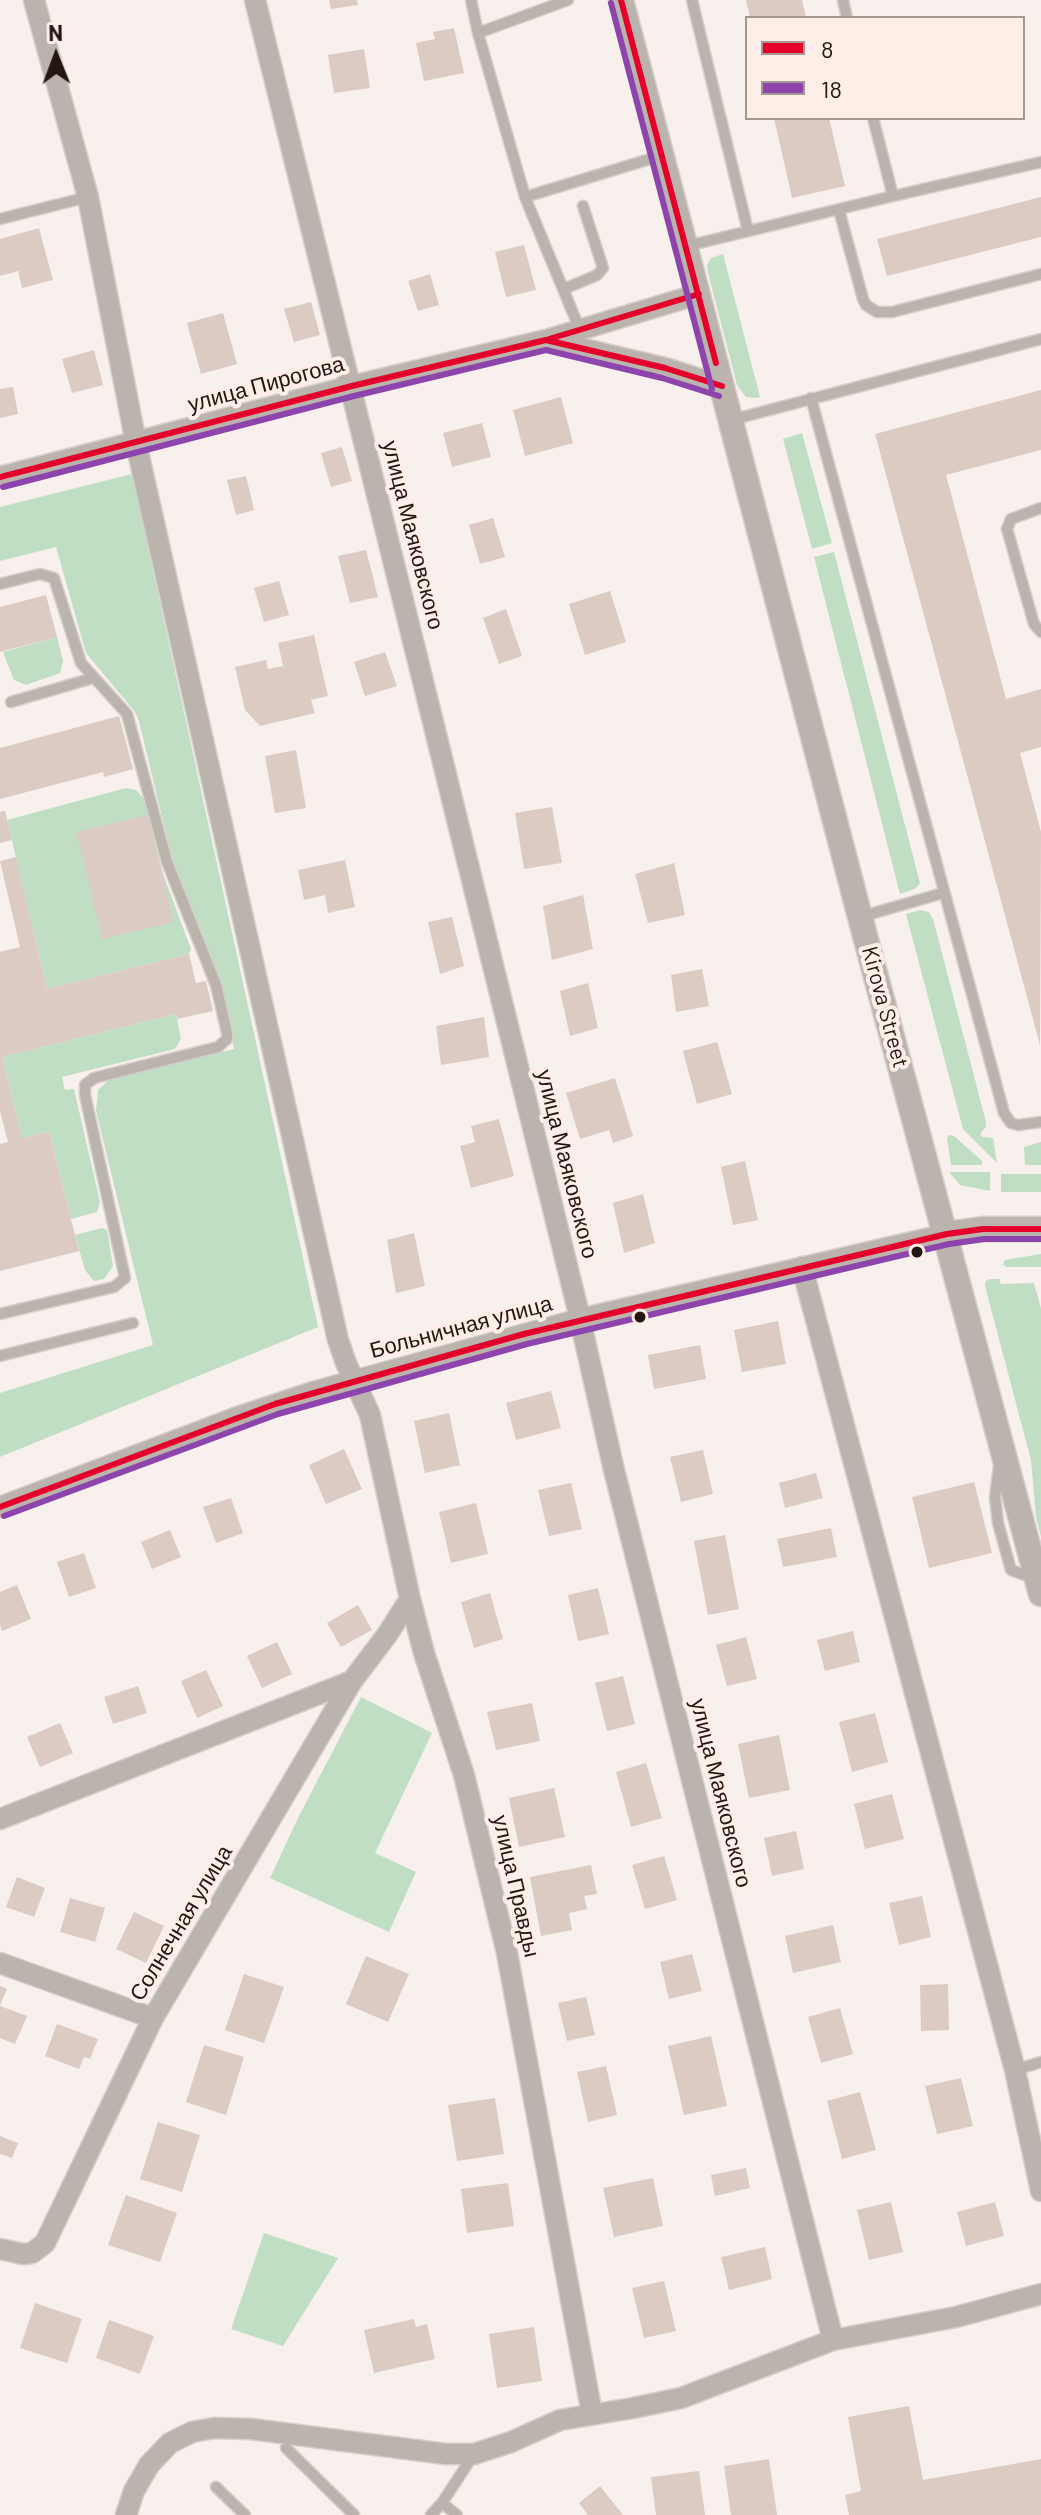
<!DOCTYPE html>
<html>
<head>
<meta charset="utf-8">
<style>
	body { margin:0 }
	#map { position:relative; width:1041px; height:2515px; overflow:hidden; background:#f8f0ec; font-family:Barlow,sans-serif }
	canvas { display:block }
	.legend { position:absolute; left:745px; top:16px; width:280px; height:104px; box-sizing:border-box; background:#fdeee7; border:2px solid #a69891; margin:0; padding:10px 14px; list-style:none; font-size:24px; color:#241711 }
	.legend li { display:flex; align-items:center; gap:16px; height:40px }
	.legend b { width:40px; border:2px solid #a69891 }
	.north { position:absolute; left:16px; top:16px; width:80px; height:80px; -webkit-text-stroke:6px #fdeee7; paint-order:stroke; rotate:359deg; font-size:22px; font-weight:700; line-height:32px; text-align:center; color:#241711 }
	.north::after { content:''; display:block; margin:auto; width:28px; height:36px; background:#241711; clip-path:polygon(50% 0,100% 100%,50% 72%,0 100%) }
</style>
</head>
<body>
<div id="map">
<canvas width="1041" height="2515"></canvas>
<ul class="legend">
<li><b style="height:10px;background:#e4002b"></b>8</li>
<li><b style="height:10px;background:#8e44ad"></b>18</li>
</ul>
<div class="north">N</div>
</div>
<script>
const ctx = document.querySelector('canvas').getContext('2d');
ctx.lineJoin = 'round';
function fillPath(path, color) { ctx.fillStyle = color; ctx.fill(path, 'evenodd'); }
const shape = rows => new Path2D(rows.map(r => 'M' + r).join(''));
function trace(path, color, width, dash) { ctx.strokeStyle = color; ctx.lineWidth = width; ctx.lineCap = dash ? 'butt' : 'round'; ctx.setLineDash(dash || []); ctx.stroke(path); }
function write(font, color, halo, rows, align = 'center') {
  ctx.font = font + ' Barlow,sans-serif'; ctx.lineWidth = 8; ctx.setLineDash([]); ctx.textBaseline = 'middle'; ctx.strokeStyle = halo; ctx.fillStyle = color; for (const [text, x, y, turn = 0] of rows) {
    ctx.save(); ctx.translate(x, y); ctx.rotate((+turn || 0) * Math.PI / 180); ctx.textAlign = isNaN(turn) ? turn : align; if (halo) ctx.strokeText(text, 0, 0); ctx.fillText(text, 0, 0); ctx.restore();
  }
}
fillPath(shape([
	[723,254,760,397,757,398,746,397,737,385,708,273,707,265,711,258],
	[802,433,832,543,812,549,783,439],
	[132,474,318,1327,0,1457,0,1393,153,1345,96,1111,98,1090,109,1080,234,1049,221,983,173,863,139,721,135,712,86,653,56,547,0,561,0,507],
	[834,552,920,883,915,889,900,894,814,557],
	[57,637,63,661,60,673,26,685,14,680,3,652],
	[126,788,136,790,144,799,163,874,191,949,189,954,47,989,7,820],
	[921,910,929,912,933,919,986,1122,986,1127,980,1134,982,1137,993,1138,997,1163,963,1129,906,914],
	[176,1014,181,1039,175,1049,62,1077,65,1090,74,1089,100,1202,97,1212,71,1219,49,1132,22,1138,2,1057],
	[949,1135,954,1136,982,1161,982,1165,951,1165,947,1138],
	[1041,1142,1041,1165,1025,1165,1024,1147],
	[949,1172,990,1172,990,1191,960,1185],
	[1001,1174,1041,1174,1041,1192,1001,1192],
	[102,1228,107,1230,113,1266,104,1279,94,1281,85,1270,75,1235],
	[1041,1254,1041,1267,1006,1267,1003,1264,1005,1260],
	[990,1279,999,1279,1001,1284,1034,1283,1041,1309,1041,1537,1036,1517,1031,1460,985,1286,986,1281],
	[361,1697,432,1733,375,1853,416,1872,389,1932,270,1878,298,1818],
	[264,2233,338,2258,283,2346,231,2329]
]), '#bfdec3');
fillPath(shape([
	[329,0,357,0,358,5,331,9],
	[746,0,802,0,806,18,750,18],
	[454,28,464,73,424,81,416,43,435,39,433,32],
	[364,49,370,88,334,93,328,55],
	[774,118,829,118,845,186,792,198],
	[1041,197,1041,237,887,276,877,239],
	[39,228,53,280,22,288,18,271,0,276,0,239],
	[524,245,536,290,506,297,495,252],
	[430,274,439,305,418,311,408,281],
	[311,302,320,335,294,342,284,309],
	[223,313,237,364,201,374,187,323],
	[94,350,103,385,72,393,62,359],
	[13,387,18,414,0,418,0,389],
	[1041,390,1041,450,946,475,1006,699,1041,689,1041,747,1020,753,1041,832,1040,1045,875,434],
	[561,397,573,443,525,456,513,410],
	[482,423,491,457,452,467,443,433],
	[342,447,352,481,331,487,321,453],
	[246,476,254,510,236,515,227,480],
	[493,518,505,557,480,564,469,525],
	[366,550,378,597,350,603,338,556],
	[279,581,289,615,264,622,254,588],
	[610,591,626,642,585,655,569,604],
	[46,595,57,637,0,652,0,607],
	[506,609,522,656,499,664,483,618],
	[314,635,328,696,311,700,315,713,260,726,245,710,235,667,266,660,268,669,283,666,278,643],
	[385,652,397,686,365,696,354,662],
	[119,716,133,769,104,777,103,772,0,799,0,748],
	[296,750,306,808,275,813,265,756],
	[552,807,562,863,524,869,515,813],
	[5,811,12,840,0,843,0,812],
	[148,815,174,922,102,939,76,832],
	[16,857,47,989,189,954,196,983,206,981,213,1011,177,1019,176,1014,2,1057,22,1138,49,1132,79,1251,0,1271,0,1144,8,1142,0,1111,0,952,20,947,0,861],
	[345,860,355,907,328,913,325,895,304,900,298,870],
	[674,863,685,915,648,923,635,874],
	[583,895,593,949,552,960,543,906],
	[452,917,464,966,440,974,428,922],
	[702,969,709,1006,676,1012,671,975],
	[588,983,598,1028,570,1036,560,991],
	[484,1017,489,1057,441,1065,436,1026],
	[717,1042,732,1094,697,1104,683,1051],
	[615,1078,633,1136,613,1143,609,1130,580,1139,566,1093],
	[499,1119,514,1176,471,1188,460,1146,475,1142,471,1126],
	[745,1161,758,1220,733,1225,721,1167],
	[643,1194,655,1243,624,1253,613,1203],
	[414,1233,425,1286,396,1293,387,1240],
	[778,1321,786,1364,742,1372,734,1330],
	[700,1345,706,1379,654,1389,648,1355],
	[551,1391,561,1428,516,1440,506,1403],
	[449,1413,460,1465,425,1473,414,1421],
	[344,1449,362,1489,326,1504,309,1465],
	[703,1450,713,1494,681,1502,670,1457],
	[816,1473,823,1498,785,1508,779,1483],
	[974,1482,992,1553,929,1568,912,1497],
	[571,1483,582,1529,549,1536,538,1490],
	[231,1498,243,1533,216,1543,203,1507],
	[476,1503,488,1554,451,1563,439,1512],
	[831,1528,837,1557,783,1567,777,1539],
	[170,1530,181,1557,152,1569,141,1542],
	[725,1535,739,1609,708,1615,694,1541],
	[84,1553,96,1588,69,1597,57,1562],
	[17,1585,31,1619,2,1631,0,1625,0,1592],
	[598,1588,609,1634,578,1641,568,1595],
	[490,1593,503,1639,474,1648,461,1602],
	[358,1605,372,1630,341,1647,327,1623],
	[853,1631,860,1662,825,1671,817,1640],
	[746,1637,757,1679,727,1686,716,1645],
	[277,1642,292,1674,262,1688,247,1656],
	[206,1670,223,1706,197,1718,181,1681],
	[623,1676,635,1724,607,1731,595,1683],
	[138,1686,147,1713,113,1724,104,1697],
	[532,1703,540,1741,496,1750,487,1712],
	[875,1713,888,1762,852,1772,839,1722],
	[60,1723,73,1753,40,1767,27,1737],
	[779,1735,790,1790,749,1798,738,1744],
	[646,1763,662,1818,631,1827,616,1772],
	[554,1788,565,1837,519,1847,509,1798],
	[892,1794,904,1839,865,1849,854,1804],
	[796,1831,804,1869,772,1876,764,1838],
	[664,1856,677,1900,645,1909,632,1865],
	[591,1865,597,1894,584,1896,587,1909,569,1913,572,1930,541,1936,530,1877],
	[17,1877,45,1888,34,1917,6,1907],
	[922,1896,931,1937,899,1945,889,1903],
	[70,1898,105,1908,95,1942,60,1932],
	[134,1912,164,1926,146,1963,116,1949],
	[833,1925,841,1962,793,1973,785,1936],
	[692,1954,702,1991,669,1999,660,1962],
	[366,1956,409,1974,388,2022,346,2004],
	[244,1974,284,1987,264,2043,225,2030],
	[948,1984,949,2030,921,2031,920,1985],
	[0,1986,7,1989,0,2005],
	[586,1997,595,2035,567,2041,558,2003],
	[0,2006,27,2016,15,2044,0,2038],
	[840,2008,853,2054,821,2063,808,2017],
	[57,2024,98,2039,90,2059,84,2057,79,2069,45,2056],
	[711,2036,727,2106,684,2115,668,2046],
	[204,2045,244,2057,226,2115,186,2102],
	[606,2066,617,2115,588,2122,577,2072],
	[961,2078,973,2126,937,2134,925,2086],
	[860,2092,876,2150,842,2159,827,2101],
	[495,2098,504,2154,457,2161,448,2105],
	[158,2122,200,2135,182,2192,140,2179],
	[0,2136,18,2143,12,2158,0,2154],
	[746,2168,750,2188,715,2196,711,2175],
	[653,2178,663,2226,614,2237,603,2188],
	[508,2183,514,2226,467,2233,461,2189],
	[126,2195,177,2213,160,2262,108,2245],
	[891,2202,903,2252,869,2260,857,2210],
	[995,2202,1004,2236,966,2246,957,2212],
	[765,2247,772,2279,729,2290,721,2257],
	[664,2281,676,2331,644,2338,632,2288],
	[35,2303,82,2319,67,2363,20,2348],
	[414,2319,416,2327,427,2324,435,2359,374,2373,364,2330],
	[109,2320,154,2336,140,2374,96,2358],
	[534,2327,542,2381,497,2388,489,2334],
	[909,2406,923,2480,1041,2459,1041,2515,849,2515,845,2495,861,2491,848,2417],
	[769,2459,777,2515,731,2515,724,2466],
	[699,2471,705,2515,656,2515,651,2477],
	[600,2486,623,2515,588,2515,579,2503]
]), '#dccbc2');
const service = shape([
	[471,0,478,33,525,197,580,330],
	[692,0,748,231],
	[843,0,847,18],
	[478,33,568,0],
	[893,196,1041,162],
	[525,197,660,156],
	[839,210,863,299,866,305,877,312,892,312,1041,274],
	[0,219,88,197],
	[687,246,893,196,873,118],
	[564,289,597,275,603,268,583,206],
	[811,398,1004,1113,1011,1123,1018,1125,1041,1122],
	[731,420,1041,339],
	[1041,508,1011,519,1007,529,1034,624,1041,632],
	[0,584,40,574,54,578,81,663,127,714,167,862,216,985,227,1033,227,1039,218,1047,94,1078,85,1085,85,1095,125,1278,114,1287,0,1314],
	[11,702,93,678],
	[860,917,943,893],
	[0,1356,133,1323],
	[999,1467,995,1497,998,1523,1011,1570,1033,1578],
	[1015,2070,1041,2062],
	[286,2448,354,2515],
	[216,2487,245,2515],
	[442,2503,457,2515],
	[431,2515,442,2503,474,2454]
]);
const minor = shape([
	[34,0,88,197,136,443,338,1340,346,1363,370,1415,410,1599,424,1653,464,1775,507,1953,592,2414],
	[255,0,577,1306,614,1470,833,2340],
	[550,341,665,368,722,386],
	[0,477,352,386,546,340,699,294],
	[802,1267,1015,2070,1041,2191],
	[0,1507,235,1418,313,1392,580,1319,947,1234],
	[0,1819,352,1681],
	[0,1963,153,2018],
	[0,2249,23,2254,32,2253,45,2243,153,2018,352,1681,387,1635,410,1599],
	[126,2515,134,2491,149,2465,170,2443,192,2432,214,2428,251,2429,446,2454,474,2454,511,2442,560,2420,633,2408,681,2398,833,2340,956,2317,1041,2294]
]);
const tertiary = shape([
	[621,0,860,917,1041,1594],
	[947,1234,983,1229,1041,1229]
]);
trace(service, '#d5ceca', 13);
trace(minor, '#d5ceca', 23);
trace(tertiary, '#d5ceca', 27);
trace(service, '#bab4ac', 10);
trace(minor, '#bab4ac', 20);
trace(tertiary, '#bab4ac', 24);
trace(shape([
	[621,0,716,363],
	[549,339,699,294],
	[0,477,352,386,546,340,665,368,722,386],
	[0,1507,275,1404,524,1334,947,1234,983,1229,1041,1229]
]), '#e4002b', 6);
trace(shape([
	[611,3,712,389],
	[3,487,354,396,546,350,662,378,719,396],
	[4,1516,278,1414,527,1344,949,1244,984,1239,1041,1239]
]), '#8e44ad', 6);
for (const [x, y, r, color] of [
	[917,1252,7,"#241711"],
	[640,1317,7,"#241711"]
]) { const dot = new Path2D(); dot.arc(x, y, r, 0, 2 * Math.PI); ctx.fillStyle = color; ctx.fill(dot); trace(dot, '#fdeee7', 3); }
write('22px', '#241711', '#fdeee7', [
	["улица Пирогова",266,384,-15],
	["улица Маяковского",413,535,76],
	["Kirova Street",885,1007,75],
	["улица Маяковского",567,1164,76],
	["Больничная улица",461,1327,-15],
	["улица Маяковского",721,1793,76],
	["улица Правды",516,1886,77],
	["Солнечная улица",181,1923,-59]
]);
</script>
</body>
</html>
